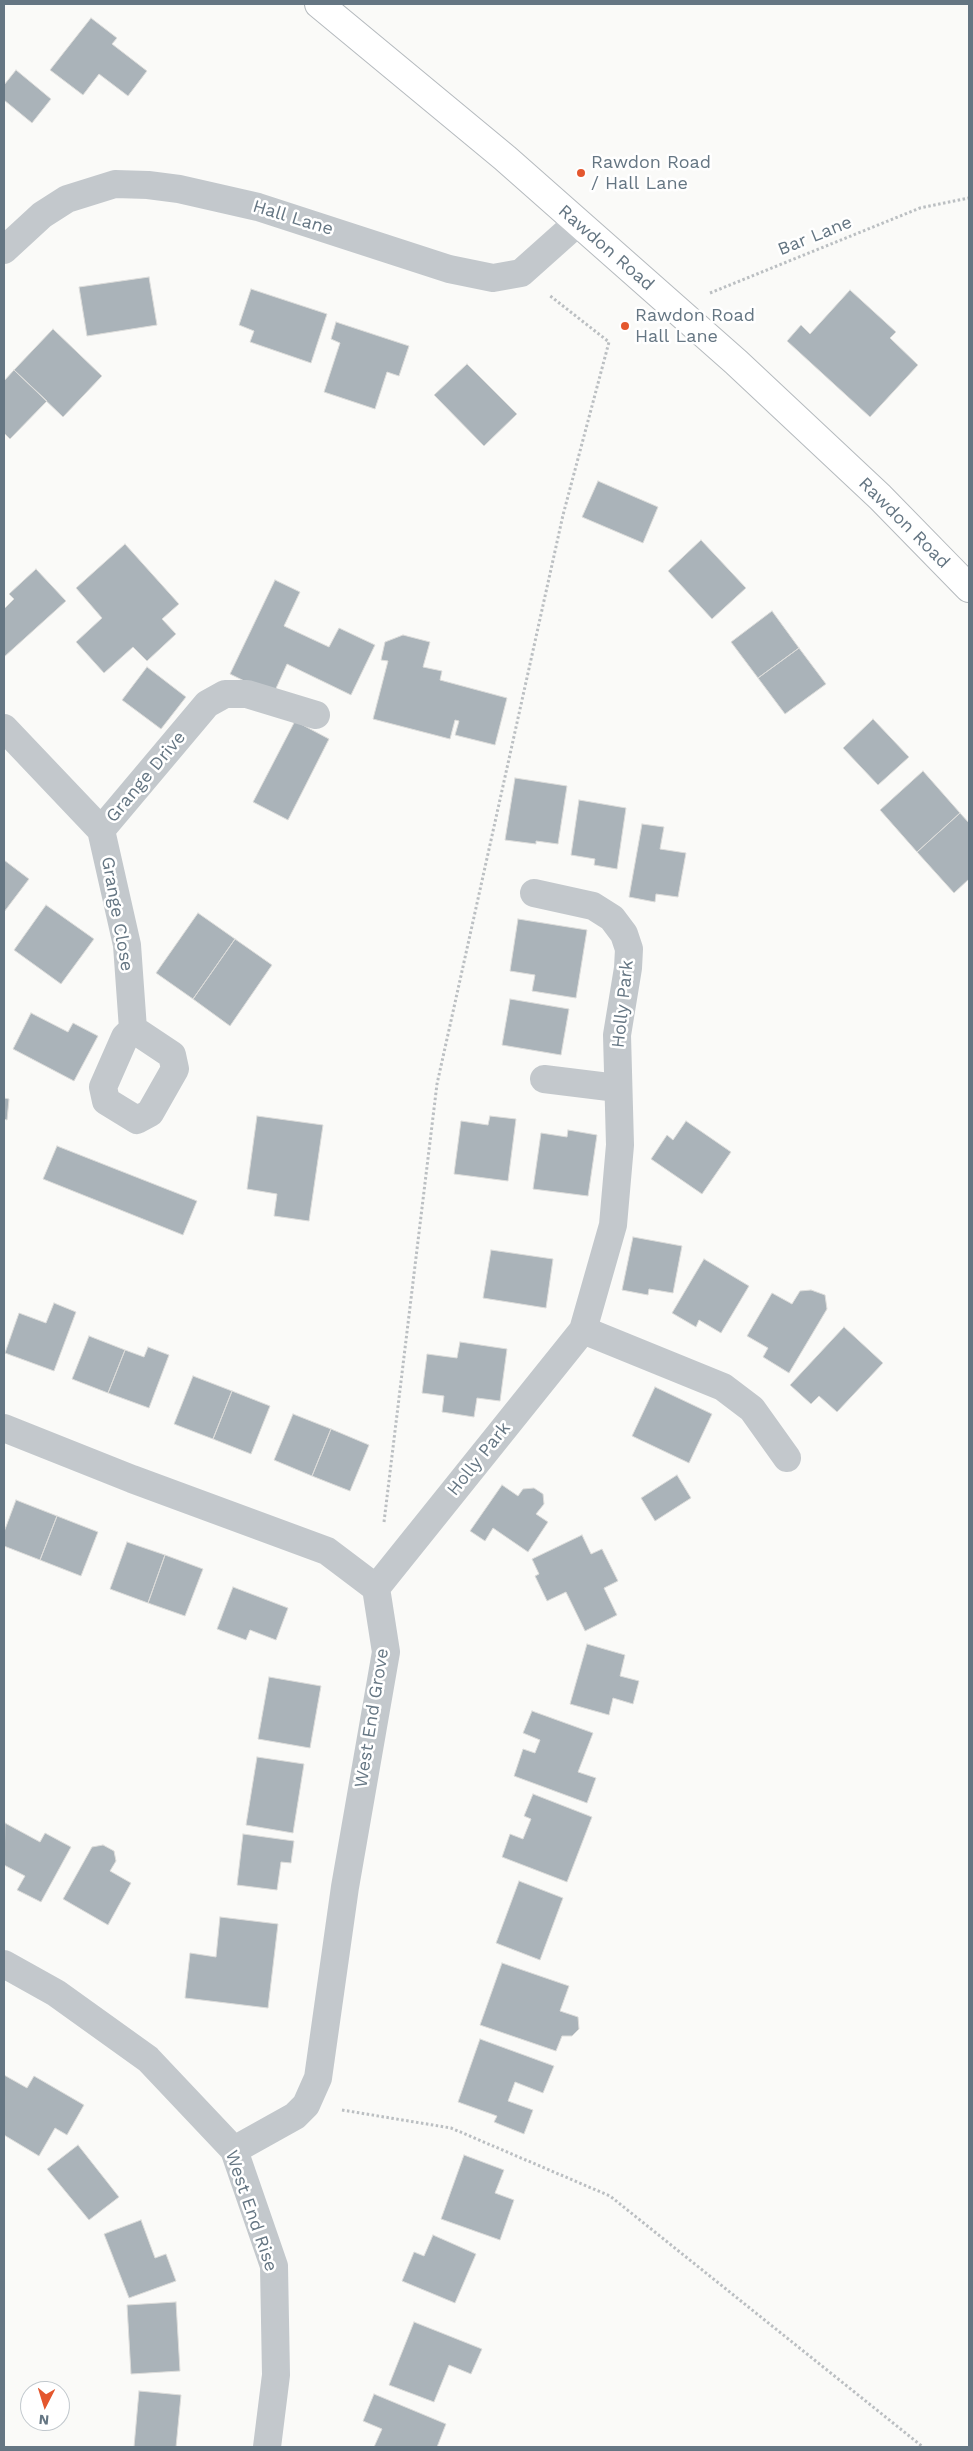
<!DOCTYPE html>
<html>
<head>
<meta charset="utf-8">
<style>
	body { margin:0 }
	#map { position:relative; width:973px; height:2451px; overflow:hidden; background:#fafaf8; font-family:"Work Sans",sans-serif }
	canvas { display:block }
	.frame { position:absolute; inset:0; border:5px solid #657683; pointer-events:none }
	.north { position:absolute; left:20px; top:2381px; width:50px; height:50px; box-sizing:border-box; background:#fff; border:1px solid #c1c8cd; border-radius:50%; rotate:185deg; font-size:14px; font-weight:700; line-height:20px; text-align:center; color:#657683 }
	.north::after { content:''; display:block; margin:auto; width:18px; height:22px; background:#e4572e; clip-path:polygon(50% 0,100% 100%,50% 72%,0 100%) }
</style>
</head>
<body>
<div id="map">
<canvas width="973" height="2451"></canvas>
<div class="frame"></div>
<div class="north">N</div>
</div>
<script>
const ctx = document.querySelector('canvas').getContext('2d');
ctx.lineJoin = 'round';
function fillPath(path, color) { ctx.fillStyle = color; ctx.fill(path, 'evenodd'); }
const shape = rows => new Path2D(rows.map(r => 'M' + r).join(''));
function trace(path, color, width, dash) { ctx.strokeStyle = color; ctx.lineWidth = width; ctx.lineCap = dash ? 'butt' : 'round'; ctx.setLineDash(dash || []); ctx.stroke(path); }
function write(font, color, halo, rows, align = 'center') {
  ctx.font = font + ' "Work Sans",sans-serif'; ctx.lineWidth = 5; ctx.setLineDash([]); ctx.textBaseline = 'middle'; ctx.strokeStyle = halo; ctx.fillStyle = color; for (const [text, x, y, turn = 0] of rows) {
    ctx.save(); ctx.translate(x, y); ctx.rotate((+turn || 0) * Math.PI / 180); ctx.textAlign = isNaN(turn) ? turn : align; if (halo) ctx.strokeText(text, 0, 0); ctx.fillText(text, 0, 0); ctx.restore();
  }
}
const building = shape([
	[91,18,117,38,112,44,147,71,128,96,99,74,83,95,50,70,91,18],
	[16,70,51,99,32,123,4,100,4,85,16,70],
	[149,277,157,325,87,336,79,287,149,277],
	[251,289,327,314,311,363,250,342,254,331,239,325,251,289],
	[850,290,896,332,890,338,918,365,870,417,787,341,801,325,810,334,850,290],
	[336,322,409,346,399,376,387,372,375,409,324,392,340,343,331,339,336,322],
	[53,329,102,376,63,417,14,370,53,329],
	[467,364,517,414,484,446,434,395,467,364],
	[14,370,47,401,10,439,4,433,4,381,14,370],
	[598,481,658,507,643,543,582,517,598,481],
	[701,540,746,588,712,619,668,571,701,540],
	[125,544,179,604,162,619,176,634,147,661,133,647,104,673,76,642,102,618,76,588,125,544],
	[36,569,66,601,4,657,4,609,14,599,9,594,36,569],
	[275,580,300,592,284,626,329,647,339,628,375,645,351,695,287,664,273,695,230,674,275,580],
	[772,611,799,648,758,678,731,642,772,611],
	[403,635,430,642,423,667,442,671,440,680,507,698,495,745,455,735,459,721,455,720,450,739,373,719,388,661,381,660,385,642,403,635],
	[799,648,826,684,785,714,758,678,799,648],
	[147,667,186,697,161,729,122,700,147,667],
	[873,719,909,757,878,785,843,748,873,719],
	[295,721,329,739,288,820,253,802,295,721],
	[923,771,960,813,917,852,880,810,923,771],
	[515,778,567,786,558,844,536,841,536,844,505,840,515,778],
	[579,800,626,808,617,869,594,865,595,859,571,855,579,800],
	[960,813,969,823,969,879,954,893,917,852,960,813],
	[642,824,664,827,660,849,686,853,678,897,656,894,655,902,629,897,642,824],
	[4,860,29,879,4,912,4,860],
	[46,905,94,939,61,984,14,950,46,905],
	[198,913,235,939,193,999,156,973,198,913],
	[518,919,587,930,576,998,532,991,535,975,510,971,518,919],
	[235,939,272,965,230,1026,193,999,235,939],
	[510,999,569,1009,561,1055,502,1045,510,999],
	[31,1013,68,1032,73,1023,98,1036,74,1081,13,1049,31,1013],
	[4,1098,9,1099,7,1120,4,1119,4,1098],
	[257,1116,323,1125,309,1221,274,1216,277,1194,247,1189,257,1116],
	[490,1116,516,1119,508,1181,454,1174,461,1121,488,1125,490,1116],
	[686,1121,731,1152,702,1194,651,1159,667,1135,673,1140,686,1121],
	[568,1130,597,1135,588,1196,533,1189,541,1133,567,1137,568,1130],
	[57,1146,197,1201,183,1235,43,1179,57,1146],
	[633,1237,682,1246,673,1293,649,1289,648,1295,622,1290,633,1237],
	[491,1250,553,1259,546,1308,483,1298,491,1250],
	[704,1259,749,1286,721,1333,699,1320,696,1327,672,1313,704,1259],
	[811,1290,825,1295,827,1309,789,1373,763,1357,768,1348,747,1336,772,1293,792,1304,800,1291,811,1290],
	[54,1303,76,1312,54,1371,5,1353,19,1313,46,1323,54,1303],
	[844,1327,883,1363,837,1412,819,1396,811,1404,790,1385,844,1327],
	[89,1336,125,1350,108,1393,72,1379,89,1336],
	[460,1342,507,1349,500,1401,477,1398,474,1417,442,1412,444,1396,422,1393,427,1354,457,1358,460,1342],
	[148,1347,169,1355,149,1408,108,1393,125,1350,144,1357,148,1347],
	[193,1376,232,1391,213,1439,174,1424,193,1376],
	[655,1387,712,1414,689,1463,632,1436,655,1387],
	[232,1391,270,1406,251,1454,213,1439,232,1391],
	[293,1414,331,1429,312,1476,274,1460,293,1414],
	[331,1429,369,1445,350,1491,312,1476,331,1429],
	[677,1475,691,1498,655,1521,641,1498,677,1475],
	[502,1485,518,1496,523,1489,534,1488,543,1494,544,1504,536,1514,548,1522,528,1552,493,1528,485,1541,470,1531,502,1485],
	[16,1500,57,1516,40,1560,4,1546,4,1532,16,1500],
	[57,1516,98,1532,81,1576,40,1560,57,1516],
	[582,1535,591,1554,602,1549,618,1581,604,1588,617,1615,585,1631,566,1592,547,1601,535,1576,539,1574,532,1559,582,1535],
	[127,1542,165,1555,148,1603,110,1589,127,1542],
	[165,1555,203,1569,185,1616,148,1603,165,1555],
	[233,1587,288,1608,276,1640,250,1630,246,1640,217,1629,233,1587],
	[587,1644,625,1655,620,1676,639,1681,633,1704,613,1698,609,1715,570,1704,587,1644],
	[269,1677,321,1686,310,1748,258,1739,269,1677],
	[532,1711,593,1733,578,1772,596,1778,587,1803,514,1776,523,1749,535,1753,540,1740,523,1733,532,1711],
	[257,1757,304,1764,293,1833,246,1825,257,1757],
	[533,1794,592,1817,567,1882,502,1857,510,1834,523,1839,531,1819,524,1816,533,1794],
	[5,1823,40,1842,45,1833,71,1847,41,1902,17,1890,25,1876,4,1865,5,1823],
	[243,1834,294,1841,291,1863,281,1862,277,1890,237,1885,243,1834],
	[103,1845,114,1851,116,1861,110,1871,131,1883,108,1925,63,1899,92,1847,103,1845],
	[519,1881,563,1898,540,1960,496,1943,519,1881],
	[220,1917,278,1924,268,2008,185,1998,190,1953,216,1957,220,1917],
	[502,1963,569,1986,560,2011,578,2017,579,2029,572,2036,562,2036,556,2051,480,2025,502,1963],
	[480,2039,554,2066,543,2093,515,2082,508,2101,533,2110,524,2134,494,2122,497,2116,458,2102,480,2039],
	[4,2075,27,2088,34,2076,84,2105,67,2135,55,2128,39,2156,4,2135,4,2075],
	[78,2145,119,2197,89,2220,47,2169,78,2145],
	[464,2155,504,2170,495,2193,514,2200,500,2240,441,2219,464,2155],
	[141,2220,155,2258,166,2254,176,2281,129,2298,104,2234,141,2220],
	[433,2235,476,2254,455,2303,402,2281,414,2252,424,2256,433,2235],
	[176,2302,180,2371,131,2374,127,2305,176,2302],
	[414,2322,482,2349,471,2374,449,2365,434,2402,389,2385,414,2322],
	[139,2391,181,2395,176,2447,134,2447,139,2391],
	[374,2394,446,2424,437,2447,374,2447,382,2429,363,2421,374,2394]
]);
fillPath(building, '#aab3b9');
trace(building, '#dcdcda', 1);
const major = shape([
	[319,4,505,158,736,362,880,497,969,588]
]);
trace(major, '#b5babe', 30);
trace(shape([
	[710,293,920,208,969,198],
	[384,1522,437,1084,563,515,609,342,549,295],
	[342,2110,451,2128,610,2196,923,2447]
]), '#bbbfc2', 3, [2.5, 2.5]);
trace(shape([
	[4,250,42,215,67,199,115,184,148,185,179,189,258,207,449,269,493,278,521,273,577,223],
	[4,728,101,830],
	[101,830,127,945,133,1029,172,1055,175,1069,150,1113,137,1120,106,1101,103,1087,125,1037,133,1029],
	[101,830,207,704,225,694,247,694,316,715],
	[544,1079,617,1088],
	[583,1330,723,1387,752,1409,787,1458],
	[4,1428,132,1479,327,1551,376,1588,386,1652,345,1887,318,2078,306,2105,295,2116,234,2150],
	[376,1588,583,1330,613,1225,620,1145,617,1035,628,968,629,949,624,934,612,918,593,906,534,893],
	[4,1964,56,1993,148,2059,234,2150,274,2266,276,2375,267,2447]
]), '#c3c8cc', 28);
trace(major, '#fff', 28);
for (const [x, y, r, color] of [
	[581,173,5,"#e4572e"],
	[625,326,5,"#e4572e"]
]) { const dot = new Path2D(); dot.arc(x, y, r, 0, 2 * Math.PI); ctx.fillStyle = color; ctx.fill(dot); trace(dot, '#fff', 2); }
write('18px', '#657683', '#fff', [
	["Rawdon Road",591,163],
	["/ Hall Lane",591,184],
	["Rawdon Road",635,316],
	["Hall Lane",635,337]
], 'left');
write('18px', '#657683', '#fff', [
	["Hall Lane",293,218,17],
	["Bar Lane",815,236,-22],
	["Rawdon Road",606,248,41],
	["Rawdon Road",904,523,45],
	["Grange Drive",146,777,-50],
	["Grange Close",117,914,80],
	["Holly Park",623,1004,-84],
	["Holly Park",479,1459,-51],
	["West End Grove",372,1718,-81],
	["West End Rise",251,2211,71]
]);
</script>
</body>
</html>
